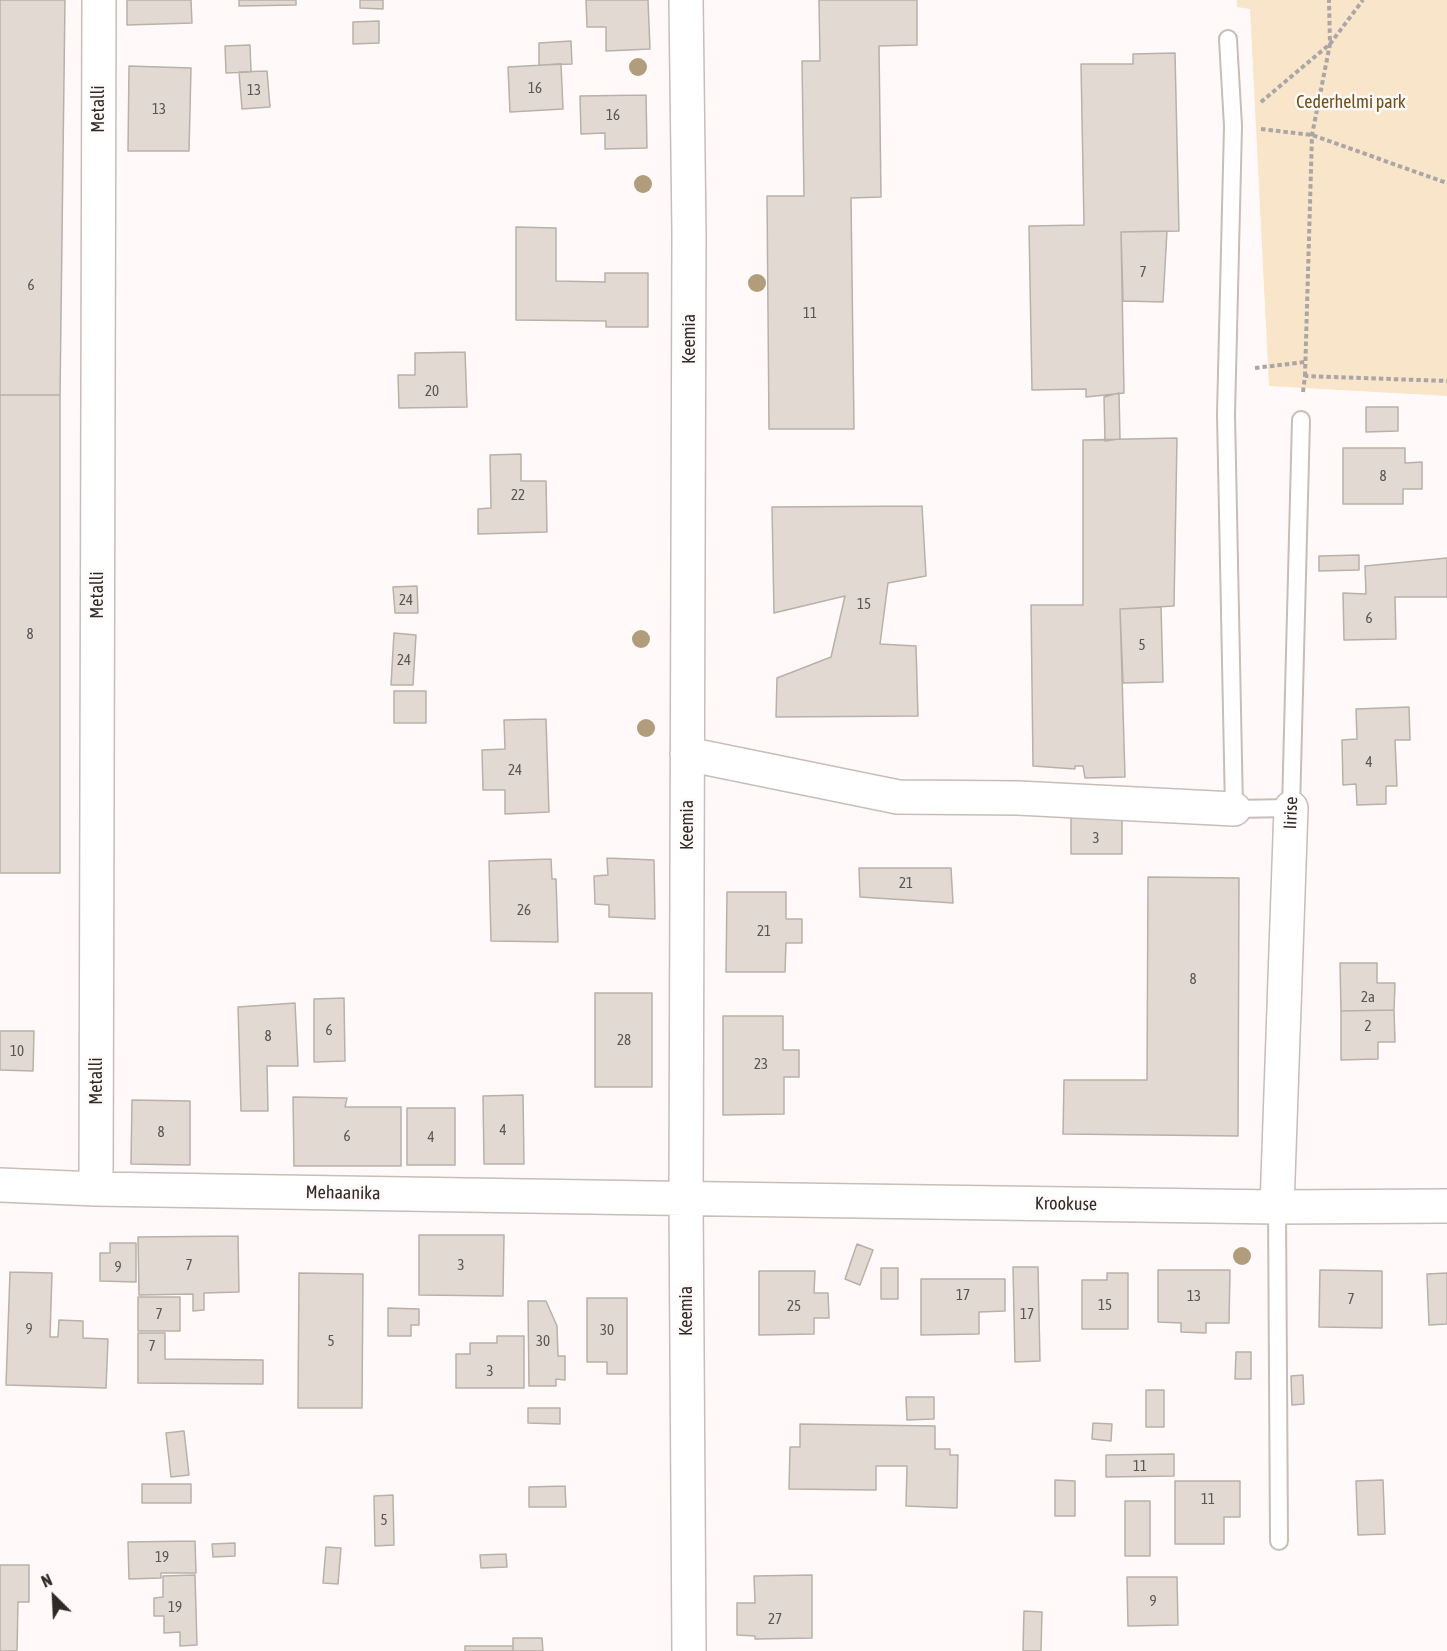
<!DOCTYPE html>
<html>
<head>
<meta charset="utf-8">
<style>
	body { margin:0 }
	#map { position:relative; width:1447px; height:1651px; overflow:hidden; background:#fffaf9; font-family:"Asap Condensed",sans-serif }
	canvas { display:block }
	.north { position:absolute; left:24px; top:1567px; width:60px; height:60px; -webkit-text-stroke:4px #fffaf9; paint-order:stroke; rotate:336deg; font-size:16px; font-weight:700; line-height:24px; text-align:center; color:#2e2a28 }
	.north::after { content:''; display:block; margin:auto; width:21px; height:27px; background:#2e2a28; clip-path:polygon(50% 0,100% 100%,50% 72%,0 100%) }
</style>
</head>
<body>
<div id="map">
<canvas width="1447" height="1651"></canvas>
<div class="north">N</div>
</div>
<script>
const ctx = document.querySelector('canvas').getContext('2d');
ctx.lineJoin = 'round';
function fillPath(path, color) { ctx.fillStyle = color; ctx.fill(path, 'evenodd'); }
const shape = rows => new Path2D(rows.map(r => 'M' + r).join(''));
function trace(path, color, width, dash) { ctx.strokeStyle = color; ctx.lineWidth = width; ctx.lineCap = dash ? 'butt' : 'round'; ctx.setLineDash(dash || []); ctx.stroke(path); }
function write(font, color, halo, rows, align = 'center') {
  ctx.font = font + ' "Asap Condensed",sans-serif'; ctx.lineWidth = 5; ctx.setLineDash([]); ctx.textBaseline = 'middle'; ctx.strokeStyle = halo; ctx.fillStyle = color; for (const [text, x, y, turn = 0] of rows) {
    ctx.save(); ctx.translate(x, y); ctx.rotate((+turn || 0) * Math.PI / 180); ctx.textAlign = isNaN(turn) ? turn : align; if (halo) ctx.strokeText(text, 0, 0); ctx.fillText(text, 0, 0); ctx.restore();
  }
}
fillPath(shape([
	[1237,0,1447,0,1447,396,1269,386,1250,9,1237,7]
]), '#f9e5c9');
const building = shape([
	[0,0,65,0,60,395,0,395,0,0],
	[127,0,191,0,192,23,127,25,127,0],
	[239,0,296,0,296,5,239,6,239,0],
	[360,0,383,0,383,9,360,8,360,0],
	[586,0,648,0,650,49,606,51,606,27,587,27,586,0],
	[819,0,917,0,917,45,879,46,881,197,851,198,854,429,769,429,767,196,804,196,802,61,820,61,819,0],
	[379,21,379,43,353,44,353,22,379,21],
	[571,41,572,64,539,65,539,43,571,41],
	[250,45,251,72,226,73,225,46,250,45],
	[1175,53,1179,231,1121,232,1124,393,1086,397,1086,389,1032,390,1029,226,1084,225,1081,64,1133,64,1133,54,1175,53],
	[561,64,563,109,510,112,508,67,561,64],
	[129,66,191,68,189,151,128,151,129,66],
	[267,71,270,107,242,109,239,72,267,71],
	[646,95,647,148,605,149,605,133,581,134,580,96,646,95],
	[516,227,556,228,556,281,605,282,605,273,648,273,648,327,606,327,606,321,516,320,516,227],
	[1167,231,1163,302,1123,301,1121,232,1167,231],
	[465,352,467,407,399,408,398,375,415,375,415,353,465,352],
	[1119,393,1120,439,1105,441,1104,397,1119,393],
	[0,395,60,395,60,873,0,873,0,395],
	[1366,407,1398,407,1398,431,1366,432,1366,407],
	[1177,438,1174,606,1120,609,1125,777,1085,778,1083,766,1075,766,1075,769,1033,766,1031,605,1083,605,1083,440,1177,438],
	[1343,448,1405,448,1405,463,1422,462,1422,489,1403,489,1403,504,1343,504,1343,448],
	[521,454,521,481,546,481,547,532,478,534,478,509,491,508,490,455,521,454],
	[922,506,926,576,888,583,880,644,916,646,918,716,776,717,777,678,831,657,845,596,774,613,772,507,922,506],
	[1359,555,1359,570,1319,571,1319,556,1359,555],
	[1447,558,1447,597,1395,597,1396,639,1344,640,1343,593,1366,594,1365,566,1447,558],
	[417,586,418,613,395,613,393,587,417,586],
	[1161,607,1163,682,1123,683,1120,609,1161,607],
	[394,633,416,635,413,685,391,685,394,633],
	[394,691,426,691,426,723,394,723,394,691],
	[1409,707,1410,740,1395,740,1397,786,1386,786,1386,804,1357,805,1356,784,1343,785,1342,740,1357,739,1356,709,1409,707],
	[546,719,549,812,505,814,505,790,483,790,482,750,505,749,504,720,546,719],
	[1071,815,1122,816,1122,854,1071,854,1071,815],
	[607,858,654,860,655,919,609,917,609,905,595,904,594,876,608,875,607,858],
	[551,859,552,879,556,879,558,942,491,941,489,861,551,859],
	[859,868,951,868,953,903,860,897,859,868],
	[1148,877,1239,878,1238,1136,1063,1134,1064,1080,1147,1080,1148,877],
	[727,892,786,892,786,919,802,919,802,943,786,943,785,972,726,972,727,892],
	[1340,963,1377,963,1377,983,1395,983,1394,1010,1341,1011,1340,963],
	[595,993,652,993,652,1087,595,1087,595,993],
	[344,998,345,1061,314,1062,314,999,344,998],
	[295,1003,298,1066,267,1066,268,1111,241,1111,238,1007,295,1003],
	[1394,1010,1395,1042,1378,1042,1378,1059,1341,1060,1341,1011,1394,1010],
	[723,1016,783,1016,783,1050,799,1050,799,1077,784,1077,784,1114,723,1115,723,1016],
	[0,1031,34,1031,33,1071,0,1070,0,1031],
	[523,1095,524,1164,484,1164,483,1096,523,1095],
	[293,1097,347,1098,345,1107,401,1107,401,1166,294,1166,293,1097],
	[132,1100,190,1101,190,1165,131,1164,132,1100],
	[407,1108,455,1108,455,1165,407,1165,407,1108],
	[419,1235,504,1235,503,1296,419,1295,419,1235],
	[238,1236,239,1292,204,1293,204,1310,193,1311,193,1294,139,1295,138,1237,238,1236],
	[110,1243,136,1243,136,1282,100,1281,100,1253,110,1253,110,1243],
	[857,1244,873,1250,860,1285,845,1279,857,1244],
	[1013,1267,1038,1267,1040,1361,1015,1362,1013,1267],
	[881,1268,898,1268,898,1299,881,1299,881,1268],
	[1158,1270,1230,1270,1229,1323,1206,1323,1206,1333,1181,1332,1181,1323,1158,1322,1158,1270],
	[1320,1270,1382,1271,1382,1328,1319,1327,1320,1270],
	[759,1271,815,1271,814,1293,828,1293,829,1318,814,1318,814,1334,759,1335,759,1271],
	[10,1272,52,1273,50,1337,58,1337,59,1320,83,1321,83,1338,108,1339,106,1388,6,1385,10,1272],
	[299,1273,363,1274,362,1408,298,1408,299,1273],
	[1107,1273,1128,1273,1128,1329,1082,1329,1082,1280,1107,1280,1107,1273],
	[1447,1273,1447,1324,1429,1325,1427,1274,1447,1273],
	[921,1279,1005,1279,1005,1311,979,1312,979,1334,921,1335,921,1279],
	[138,1297,180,1297,180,1331,138,1331,138,1297],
	[587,1298,627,1298,627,1374,607,1374,607,1362,587,1362,587,1298],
	[528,1301,546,1301,557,1326,558,1356,565,1356,565,1380,556,1379,556,1386,529,1386,528,1301],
	[388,1308,419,1309,419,1325,411,1325,411,1336,388,1336,388,1308],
	[138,1333,165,1333,165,1359,263,1360,263,1384,138,1383,138,1333],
	[497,1336,524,1336,524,1388,456,1388,456,1354,470,1354,470,1343,497,1343,497,1336],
	[1236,1352,1251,1352,1251,1379,1235,1379,1236,1352],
	[1303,1375,1304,1404,1292,1405,1291,1376,1303,1375],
	[1146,1390,1164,1390,1164,1427,1146,1427,1146,1390],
	[906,1397,934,1397,934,1419,907,1420,906,1397],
	[528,1408,560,1408,560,1424,528,1423,528,1408],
	[1093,1423,1112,1424,1111,1441,1092,1439,1093,1423],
	[800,1424,935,1426,935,1449,950,1449,950,1455,958,1455,957,1508,906,1506,907,1466,876,1466,876,1490,789,1489,790,1447,800,1447,800,1424],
	[184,1431,189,1475,171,1477,166,1433,184,1431],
	[1174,1454,1174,1476,1106,1477,1106,1455,1174,1454],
	[1055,1480,1075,1481,1075,1516,1055,1516,1055,1480],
	[1383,1480,1385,1534,1358,1535,1356,1481,1383,1480],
	[1175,1481,1240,1481,1240,1517,1224,1517,1224,1544,1175,1544,1175,1481],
	[142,1484,191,1484,191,1503,142,1503,142,1484],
	[565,1486,566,1507,529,1507,529,1487,565,1486],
	[393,1495,394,1545,375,1546,374,1496,393,1495],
	[1125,1501,1150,1501,1150,1556,1125,1556,1125,1501],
	[195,1541,196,1573,161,1573,161,1578,129,1579,128,1542,195,1541],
	[235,1543,235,1556,213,1557,212,1544,235,1543],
	[326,1547,341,1548,338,1584,323,1583,326,1547],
	[506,1554,507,1567,481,1568,480,1555,506,1554],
	[0,1565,29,1565,29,1602,18,1602,17,1651,0,1651,0,1565],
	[195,1575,197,1645,180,1646,180,1632,164,1633,164,1616,154,1616,154,1598,163,1597,163,1576,195,1575],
	[812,1575,812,1638,755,1639,755,1636,737,1635,737,1603,755,1603,754,1576,812,1575],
	[1127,1577,1177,1577,1178,1625,1128,1626,1127,1577],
	[1024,1611,1042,1612,1041,1651,1023,1651,1024,1611],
	[513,1638,542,1638,543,1651,513,1651,513,1638],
	[465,1646,513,1646,513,1651,465,1651,465,1646]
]);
fillPath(building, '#e2d9d3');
trace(building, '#b8b0a9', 1.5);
const service = shape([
	[1228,39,1233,126,1226,414,1234,809,1291,808,1301,420],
	[1277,1207,1279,1541]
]);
const minor = shape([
	[686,0,689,234,686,1198,689,1651],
	[687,754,898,797,1018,798,1234,809],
	[0,1185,96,1189,652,1198,1277,1207,1447,1206],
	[96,1189,99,0],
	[1277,1207,1291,808]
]);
trace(service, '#c7bdb9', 20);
trace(minor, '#c7bdb9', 36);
trace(shape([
	[1261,102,1330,44,1363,0],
	[1261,129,1312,135,1447,183],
	[1255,368,1305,362],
	[1305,376,1312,135,1330,44,1329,0],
	[1303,392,1305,376,1447,381]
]), '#aba6a5', 4, [4.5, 3]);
trace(service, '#fff', 16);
trace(minor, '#fff', 33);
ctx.fillStyle = '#b19c7c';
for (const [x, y] of [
	[638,67],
	[643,184],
	[757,283],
	[641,639],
	[646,728],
	[1242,1256]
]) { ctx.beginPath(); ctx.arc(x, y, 9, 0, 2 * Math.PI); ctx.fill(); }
write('15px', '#5b5653', null, [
	["16",535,88],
	["13",254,90],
	["13",159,109],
	["16",613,115],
	["7",1143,272],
	["6",31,285],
	["11",810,313],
	["20",432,391],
	["8",1383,476],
	["22",518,495],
	["24",406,600],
	["15",864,604],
	["6",1369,618],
	["8",30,634],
	["5",1142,645],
	["24",404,660],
	["4",1369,762],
	["24",515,770],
	["3",1096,838],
	["21",906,883],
	["26",524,910],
	["21",764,931],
	["8",1193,979],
	["2a",1368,997],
	["2",1368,1026],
	["6",329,1030],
	["8",268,1036],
	["28",624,1040],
	["10",17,1051],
	["23",761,1064],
	["4",503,1130],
	["8",161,1132],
	["6",347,1136],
	["4",431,1137],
	["7",189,1265],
	["3",461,1265],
	["9",118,1267],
	["17",963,1295],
	["13",1194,1296],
	["7",1351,1299],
	["15",1105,1305],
	["25",794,1306],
	["7",159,1314],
	["17",1027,1314],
	["9",29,1329],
	["30",607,1330],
	["5",331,1341],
	["30",543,1341],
	["7",152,1346],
	["3",490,1371],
	["11",1140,1466],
	["11",1208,1499],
	["5",384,1520],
	["19",162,1557],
	["9",1153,1601],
	["19",175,1607],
	["27",775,1619]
]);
write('18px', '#715015', '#fffaf9', [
	["Cederhelmi park",1351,102]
]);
write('18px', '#2e2a28', '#fffaf9', [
	["Metalli",98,109,-90],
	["Keemia",689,339,-90],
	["Metalli",97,595,-90],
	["Iirise",1291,813,-88],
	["Keemia",687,825,-90],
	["Metalli",96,1081,-90],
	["Mehaanika",343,1193,1],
	["Krookuse",1066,1204,1],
	["Keemia",686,1311,-90]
]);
</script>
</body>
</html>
